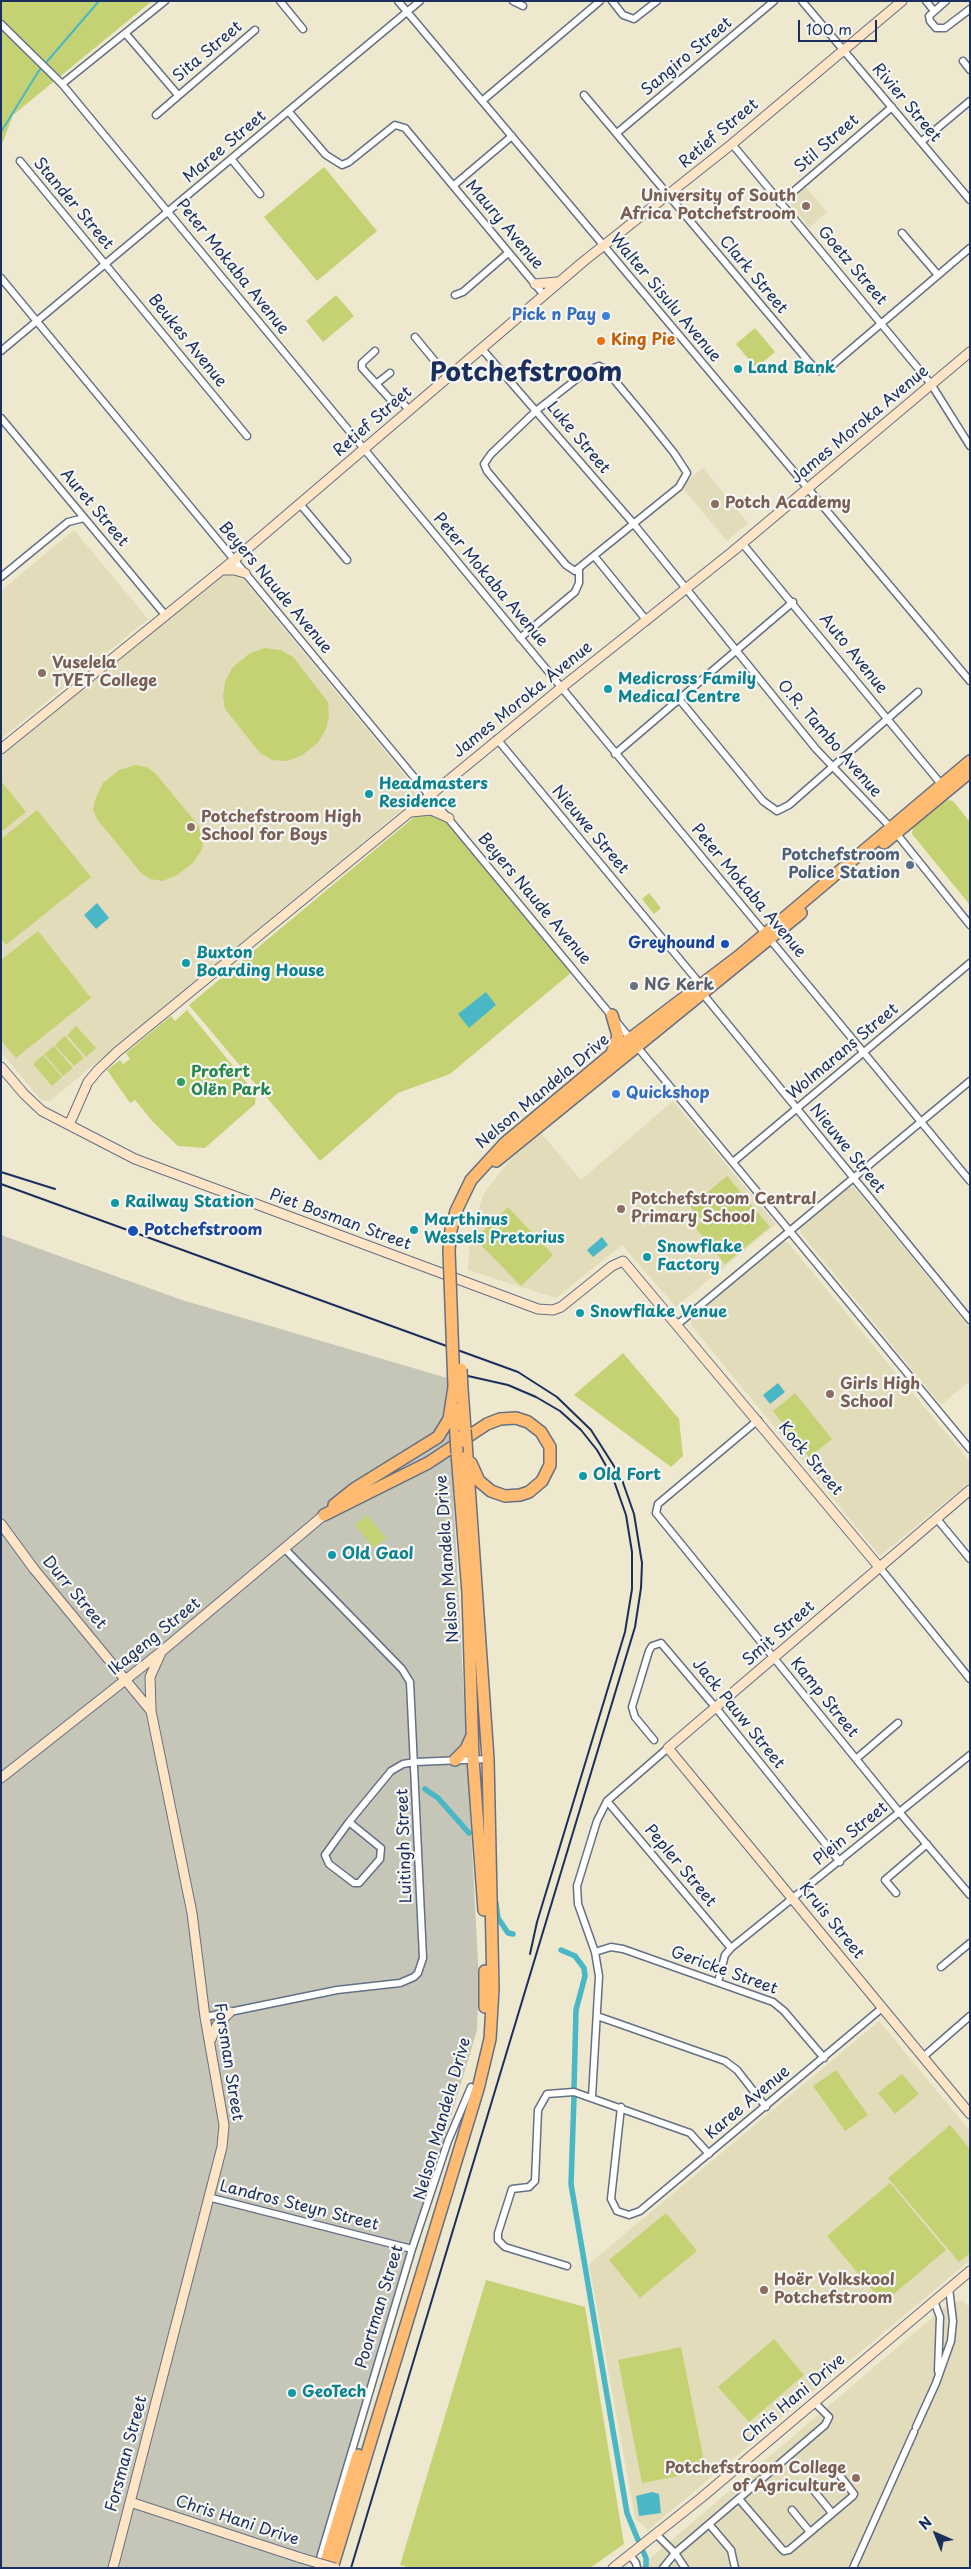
<!DOCTYPE html>
<html>
<head>
<meta charset="utf-8">
<style>
	body { margin:0 }
	#map { position:relative; width:971px; height:2569px; overflow:hidden; background:#ede8ce; font-family:"Playpen Sans",sans-serif }
	canvas { display:block }
	.frame { position:absolute; inset:0; border:2px solid #1b2f5e; pointer-events:none }
	.north { position:absolute; left:911px; top:2509px; width:50px; height:50px; -webkit-text-stroke:4px #f6f6f2; paint-order:stroke; rotate:316deg; font-size:14px; font-weight:700; line-height:20px; text-align:center; color:#1b2f5e }
	.north::after { content:''; display:block; margin:auto; width:18px; height:22px; background:#1b2f5e; clip-path:polygon(50% 0,100% 100%,50% 72%,0 100%) }
	.scale { position:absolute; left:798px; top:20px; width:79px; height:22px; box-sizing:border-box; border:2px solid #1b2f5e; border-top:0; padding-left:6px; font-size:15px; line-height:18px; white-space:nowrap; color:#1b2f5e; -webkit-text-stroke:4px #f6f6f2; paint-order:stroke }
</style>
</head>
<body>
<div id="map">
<canvas width="971" height="2569"></canvas>
<div class="frame"></div>
<div class="north">N</div>
<div class="scale">100 m</div>
</div>
<script>
const ctx = document.querySelector('canvas').getContext('2d');
ctx.lineJoin = 'round';
function fillPath(path, color) { ctx.fillStyle = color; ctx.fill(path, 'evenodd'); }
const shape = rows => new Path2D(rows.map(r => 'M' + r).join(''));
function trace(path, color, width, dash) { ctx.strokeStyle = color; ctx.lineWidth = width; ctx.lineCap = dash ? 'butt' : 'round'; ctx.setLineDash(dash || []); ctx.stroke(path); }
function write(font, color, halo, rows, align = 'center') {
  ctx.font = font + ' "Playpen Sans",sans-serif'; ctx.lineWidth = 4.5; ctx.setLineDash([]); ctx.textBaseline = 'middle'; ctx.strokeStyle = halo; ctx.fillStyle = color; for (const [text, x, y, turn = 0] of rows) {
    ctx.save(); ctx.translate(x, y); ctx.rotate((+turn || 0) * Math.PI / 180); ctx.textAlign = isNaN(turn) ? turn : align; if (halo) ctx.strokeText(text, 0, 0); ctx.fillText(text, 0, 0); ctx.restore();
  }
}
fillPath(shape([
	[805,186,827,212,809,228,790,202],
	[703,468,748,523,727,541,681,486],
	[74,530,148,619,1,739,1,591],
	[223,573,239,574,416,789,416,798,50,1101,41,1100,1,1052,1,756],
	[673,1101,776,1224,676,1307,622,1245,556,1298,468,1270,470,1234,484,1193,510,1160,541,1133,581,1180],
	[849,1186,854,1187,970,1328,970,1381,941,1405,800,1232,800,1227],
	[782,1242,788,1243,970,1462,970,1482,880,1556,691,1325,691,1320],
	[879,2021,970,2131,970,2260,648,2530,635,2518,589,2264],
	[963,2300,970,2309,970,2568,639,2568,948,2304]
]), '#e2dcba');
fillPath(shape([
	[1,1235,182,1300,447,1378,479,1981,477,2030,315,2568,1,2568]
]), '#c5c5b8');
fillPath(shape([
	[1,1,152,1,13,115,1,147],
	[324,167,377,231,317,281,264,217],
	[336,295,354,316,323,342,306,321],
	[755,328,775,352,756,368,736,344],
	[265,648,280,650,293,657,328,702,329,716,326,729,318,743,301,756,287,761,272,760,260,753,225,709,223,696,225,682,232,668,250,653],
	[136,765,147,767,155,773,198,825,204,838,202,849,194,862,177,875,163,881,150,879,141,873,97,819,93,809,96,797,103,783,119,770],
	[1,781,26,812,1,832],
	[945,800,953,801,970,822,970,905,912,834,913,826],
	[431,803,572,972,450,1074,398,1093,320,1161,189,1005],
	[37,810,91,877,6,945,1,939,1,839],
	[649,893,661,908,654,914,642,899],
	[38,931,91,998,16,1058,1,1040,1,960],
	[187,1010,256,1094,255,1104,205,1148,178,1146,153,1122,135,1100,130,1103,107,1070,120,1060,123,1064,130,1059,126,1053,171,1016,175,1021],
	[76,1026,96,1048,86,1057,67,1035],
	[65,1036,84,1058,74,1066,55,1045],
	[54,1046,73,1068,63,1076,44,1054],
	[43,1055,62,1077,52,1086,33,1064],
	[727,1176,770,1227,725,1264,695,1227,702,1221,690,1207],
	[508,1207,553,1255,521,1286,475,1239],
	[623,1353,679,1419,683,1456,671,1467,574,1395],
	[795,1393,832,1439,809,1457,773,1411],
	[367,1515,386,1538,374,1548,355,1525],
	[836,2070,868,2115,845,2131,813,2086],
	[902,2074,919,2094,895,2114,878,2093],
	[950,2125,970,2149,970,2253,959,2262,888,2178],
	[890,2183,946,2250,883,2303,827,2236],
	[666,2213,697,2251,640,2298,609,2260],
	[486,2280,585,2307,624,2544,590,2568,412,2568,400,2565],
	[774,2339,804,2375,749,2422,718,2387],
	[681,2347,706,2471,642,2483,618,2360]
]), '#c5d273');
fillPath(shape([
	[97,903,109,918,96,929,84,915],
	[486,992,496,1005,469,1028,458,1014],
	[602,1237,608,1245,593,1257,587,1250],
	[778,1383,785,1392,770,1404,763,1395],
	[652,2492,659,2494,661,2513,639,2516,636,2496]
]), '#4ab7c6');
trace(shape([
	[1,132,38,72,99,1]
]), '#4ab7c6', 2);
trace(shape([
	[425,1789,438,1798,469,1833],
	[496,1903,498,1918,508,1933,513,1934],
	[561,1950,575,1956,584,1968,585,1976,576,2010,574,2088],
	[574,2097,571,2184,627,2513,638,2540],
	[642,2549,646,2558,646,2568]
]), '#4ab7c6', 5.5);
const street = shape([
	[280,1,303,29],
	[398,1,970,681],
	[513,1,523,6],
	[612,1,623,15,634,19,657,1],
	[802,1,970,200],
	[926,1,934,11],
	[946,1,929,16,930,21,936,28,945,28,970,9],
	[1,24,62,84,970,1181],
	[126,34,178,95],
	[963,61,970,70],
	[62,84,165,1],
	[584,95,809,362,819,371,829,368,970,248],
	[482,101,600,1],
	[289,112,326,155,342,165,349,162,395,125,405,128,544,295],
	[156,115,255,30],
	[617,133,774,1],
	[921,142,970,101],
	[732,144,931,384,970,446],
	[232,160,260,194],
	[20,161,247,436],
	[453,186,512,136],
	[780,203,892,107],
	[902,233,938,275],
	[1,278,970,1449],
	[455,295,463,292,508,253],
	[415,337,448,377],
	[482,349,633,523,816,749,896,833,970,925],
	[1,351,420,1],
	[375,351,362,363,362,368,390,399,401,401,409,410],
	[599,366,606,370,646,418,674,453,687,473,679,487,575,571,566,565,487,471,484,464,491,454,537,410,587,371,599,366],
	[376,384,390,373],
	[1,418,166,616],
	[300,504,347,560],
	[742,543,941,784],
	[595,557,647,621],
	[1,577,68,522,84,518],
	[520,638,575,592,579,583,579,570],
	[679,699,763,801,777,811,789,805,918,692],
	[497,739,701,985],
	[615,754,793,602],
	[703,994,970,1320],
	[733,1162,970,963],
	[678,1324,970,1081],
	[758,1420,658,1504,656,1513,900,1813,970,1895],
	[937,1519,970,1559],
	[880,1568,970,1679],
	[654,1740,635,1717,632,1707,649,1651,652,1646,661,1643,716,1708,840,1862],
	[856,1759,898,1723],
	[607,1801,731,1948],
	[349,1822,381,1848,380,1859,359,1883,354,1883,329,1864,325,1855,349,1822,391,1771,403,1764,415,1762,488,1759],
	[896,1893,885,1880,927,1844],
	[595,1952,611,1947,623,1949,773,2002,784,2011,824,2058],
	[941,1967,970,1943],
	[718,1982,725,1955,731,1948,970,1755],
	[597,2016,725,2061,737,2070,766,2107],
	[205,2017,337,1990,400,1983,414,1977,418,1973,423,1958,410,1682,402,1669,284,1548],
	[923,2057,970,2016],
	[592,2097,599,1976,595,1952,578,1904,577,1886,597,1821,607,1801,668,1748],
	[621,2107,611,2199,617,2211,629,2215,640,2211,882,2008],
	[208,2197,412,2249],
	[567,2266,505,2247,498,2240,498,2233,512,2189,529,2187,535,2181,538,2110,547,2094,574,2092,690,2133,709,2154],
	[934,2301,940,2317,938,2371],
	[916,2427,936,2383,951,2341,953,2321,949,2288],
	[815,2492,832,2513],
	[739,2499,781,2548,784,2551,789,2550,853,2496,854,2494,838,2473],
	[792,2510,810,2532],
	[709,2524,731,2550,735,2568],
	[656,2534,675,2553,685,2568],
	[630,2555,636,2563,637,2568],
	[317,2568,412,2249,448,2141,471,2087],
	[663,2568,675,2553,825,2425,829,2417,814,2402],
	[853,2568,914,2432]
]);
const secondary = shape([
	[535,284,557,282],
	[222,570,234,570,245,573],
	[1,749,234,560,584,261,732,144,902,1],
	[411,812,431,810,449,818],
	[1,1067,24,1094,42,1111,135,1159,538,1309,553,1310,561,1307,612,1266,623,1261,880,1568],
	[69,1125,88,1082,98,1070,117,1052,561,688,732,552,970,352],
	[970,1490,668,1748,970,2114],
	[1,1524,34,1569,151,1711,192,1913,205,2017,224,2125,222,2147,113,2568],
	[151,1710,150,1677,160,1655],
	[1,1778,162,1651,324,1515],
	[211,2039,217,2025,230,2012],
	[130,2502,301,2558],
	[613,2568,701,2498,970,2271]
]);
const highway = shape([
	[884,843,970,772],
	[612,1053,618,1036,612,1015],
	[496,1161,801,913],
	[451,1230,456,1211,471,1180,505,1143,631,1038,739,956,970,761],
	[462,1389,465,1430],
	[455,1409,456,1436],
	[457,1453,468,1593,473,1759,484,1910],
	[334,1505,354,1489,438,1437,449,1419,454,1387],
	[324,1515,428,1463,487,1424,500,1419,516,1418,528,1422,541,1432,550,1447,550,1465,542,1481,529,1492,520,1495,505,1496,491,1491,479,1481,471,1463],
	[455,1760,466,1749,471,1738],
	[485,2007,485,1971],
	[324,2568,358,2455],
	[332,2568,478,2089,490,2039,493,1989,488,1759,466,1442]
]);
trace(street, '#647085', 9);
trace(secondary, '#647085', 11);
trace(highway, '#647085', 14);
trace(street, '#fff', 6);
trace(secondary, '#ffe4c6', 9);
trace(highway, '#ffbb71', 11);
trace(shape([
	[1,1172,55,1189],
	[1,1184,518,1372,557,1397,591,1430,621,1477,634,1514,642,1563,641,1588,635,1627,351,2568],
	[468,1376,508,1385,536,1397,560,1411,581,1430,597,1450,613,1478,626,1515,632,1552,632,1589,625,1632,537,1922,530,1954]
]), '#1b2f5e', 2);
const secondaryBridge = shape([
	[301,2558,335,2568]
]);
const highwayBridge = shape([
	[451,1230,449,1250,454,1387],
	[461,1369,462,1389],
	[465,1430,466,1442],
	[456,1436,457,1453]
]);
trace(secondaryBridge, '#647085', 11, []);
trace(highwayBridge, '#647085', 14, []);
trace(secondaryBridge, '#ffe4c6', 9);
trace(highwayBridge, '#ffbb71', 11);
for (const [x, y, r, color] of [
	[806,206,5,"#8d6e63"],
	[606,316,5,"#3f7fe0"],
	[601,341,5,"#e8710a"],
	[738,369,5,"#0f9aa8"],
	[715,504,5,"#8d6e63"],
	[42,673,5,"#8d6e63"],
	[608,689,5,"#0f9aa8"],
	[369,794,5,"#0f9aa8"],
	[191,827,5,"#8d6e63"],
	[910,865,5,"#5c6f8a"],
	[725,944,5,"#1a4fb4"],
	[186,963,5,"#0f9aa8"],
	[634,986,5,"#6b7280"],
	[181,1082,5,"#2e9e5b"],
	[616,1094,5,"#3f7fe0"],
	[115,1203,5,"#0f9aa8"],
	[621,1209,5,"#8d6e63"],
	[414,1230,5,"#0f9aa8"],
	[133,1231,6,"#1a4fb4"],
	[647,1257,5,"#0f9aa8"],
	[580,1313,5,"#0f9aa8"],
	[830,1394,5,"#8d6e63"],
	[583,1476,5,"#0f9aa8"],
	[332,1555,5,"#0f9aa8"],
	[764,2290,5,"#8d6e63"],
	[292,2393,5,"#0f9aa8"],
	[856,2478,5,"#8d6e63"]
]) { const dot = new Path2D(); dot.arc(x, y, r, 0, 2 * Math.PI); ctx.fillStyle = color; ctx.fill(dot); trace(dot, '#f6f6f2', 2); }
write('16px', '#1b2f5e', '#f6f6f2', [
	["Sita Street",208,52,-40],
	["Sangiro Street",687,57,-40],
	["Rivier Street",906,103,50],
	["Retief Street",719,134,-40],
	["Stil Street",827,144,-41],
	["Maree Street",225,147,-40],
	["Stander Street",73,204,50],
	["Maury Avenue",504,225,50],
	["Goetz Street",852,266,50],
	["Peter Mokaba Avenue",232,267,51],
	["Clark Street",753,275,50],
	["Walter Sisulu Avenue",665,298,50],
	["Beukes Avenue",187,341,51],
	["Retief Street",373,422,-41],
	["James Moroka Avenue",860,425,-40],
	["Luke Street",578,438,50],
	["Auret Street",94,508,50],
	["Peter Mokaba Avenue",490,580,50],
	["Beyers Naude Avenue",275,588,50],
	["Auto Avenue",853,654,51],
	["James Moroka Avenue",523,700,-39],
	["O.R. Tambo Avenue",829,739,49],
	["Nieuwe Street",590,830,50],
	["Peter Mokaba Avenue",748,891,50],
	["Beyers Naude Avenue",534,899,50],
	["Wolmarans Street",843,1052,-40],
	["Nelson Mandela Drive",543,1092,-40],
	["Nieuwe Street",847,1149,51],
	["Piet Bosman Street",340,1220,20],
	["Kock Street",810,1459,50],
	["Nelson Mandela Drive",448,1559,-94],
	["Durr Street",74,1593,50],
	["Smit Street",779,1634,-41],
	["Ikageng Street",155,1637,-39],
	["Kamp Street",824,1698,51],
	["Jack Pauw Street",738,1714,51],
	["Plein Street",851,1834,-39],
	["Luitingh Street",405,1846,-92],
	["Pepler Street",680,1866,50],
	["Kruis Street",831,1921,51],
	["Gericke Street",724,1971,20],
	["Forsman Street",228,2062,81],
	["Karee Avenue",748,2103,-40],
	["Nelson Mandela Drive",443,2119,-74],
	["Landros Steyn Street",299,2206,14],
	["Poortman Street",380,2307,-73],
	["Chris Hani Drive",794,2399,-40],
	["Forsman Street",127,2454,-75],
	["Chris Hani Drive",237,2521,18]
]);
write('bold 16px', '#785e54', '#f6f6f2', [
	["University of South",796,197,"right"],
	["Africa Potchefstroom",796,215,"right"],
	["Potch Academy",725,504],
	["Vuselela",52,664],
	["TVET College",52,682],
	["Potchefstroom High",201,818],
	["School for Boys",201,836],
	["Potchefstroom Central",631,1200],
	["Primary School",631,1218],
	["Girls High",840,1385],
	["School",840,1403],
	["Hoër Volkskool",774,2281],
	["Potchefstroom",774,2299],
	["Potchefstroom College",846,2469,"right"],
	["of Agriculture",846,2487,"right"]
], 'left');
write('bold 16px', '#366cbe', '#f6f6f2', [
	["Pick n Pay",596,316],
	["Quickshop",626,1094,"left"]
], 'right');
write('bold 16px', '#c56008', '#f6f6f2', [
	["King Pie",611,341]
], 'left');
write('bold 16px', '#0d838f', '#f6f6f2', [
	["Land Bank",748,369],
	["Medicross Family",618,680],
	["Medical Centre",618,698],
	["Headmasters",379,785],
	["Residence",379,803],
	["Buxton",196,954],
	["Boarding House",196,972],
	["Railway Station",125,1203],
	["Marthinus",424,1221],
	["Wessels Pretorius",424,1239],
	["Snowflake",657,1248],
	["Factory",657,1266],
	["Snowflake Venue",590,1313],
	["Old Fort",593,1476],
	["Old Gaol",342,1555],
	["GeoTech",302,2393]
], 'left');
write('bold 16px', '#4e5e75', '#f6f6f2', [
	["Potchefstroom",900,856],
	["Police Station",900,874]
], 'right');
write('bold 16px', '#164399', '#f6f6f2', [
	["Greyhound",715,944],
	["Potchefstroom",144,1231,"left"]
], 'right');
write('bold 16px', '#5b616d', '#f6f6f2', [
	["NG Kerk",644,986]
], 'left');
write('bold 16px', '#27864d', '#f6f6f2', [
	["Profert",191,1073],
	["Olën Park",191,1091]
], 'left');
write('bold 26px', '#1b2f5e', '#f6f6f2', [
	["Potchefstroom",526,374]
]);
</script>
</body>
</html>
